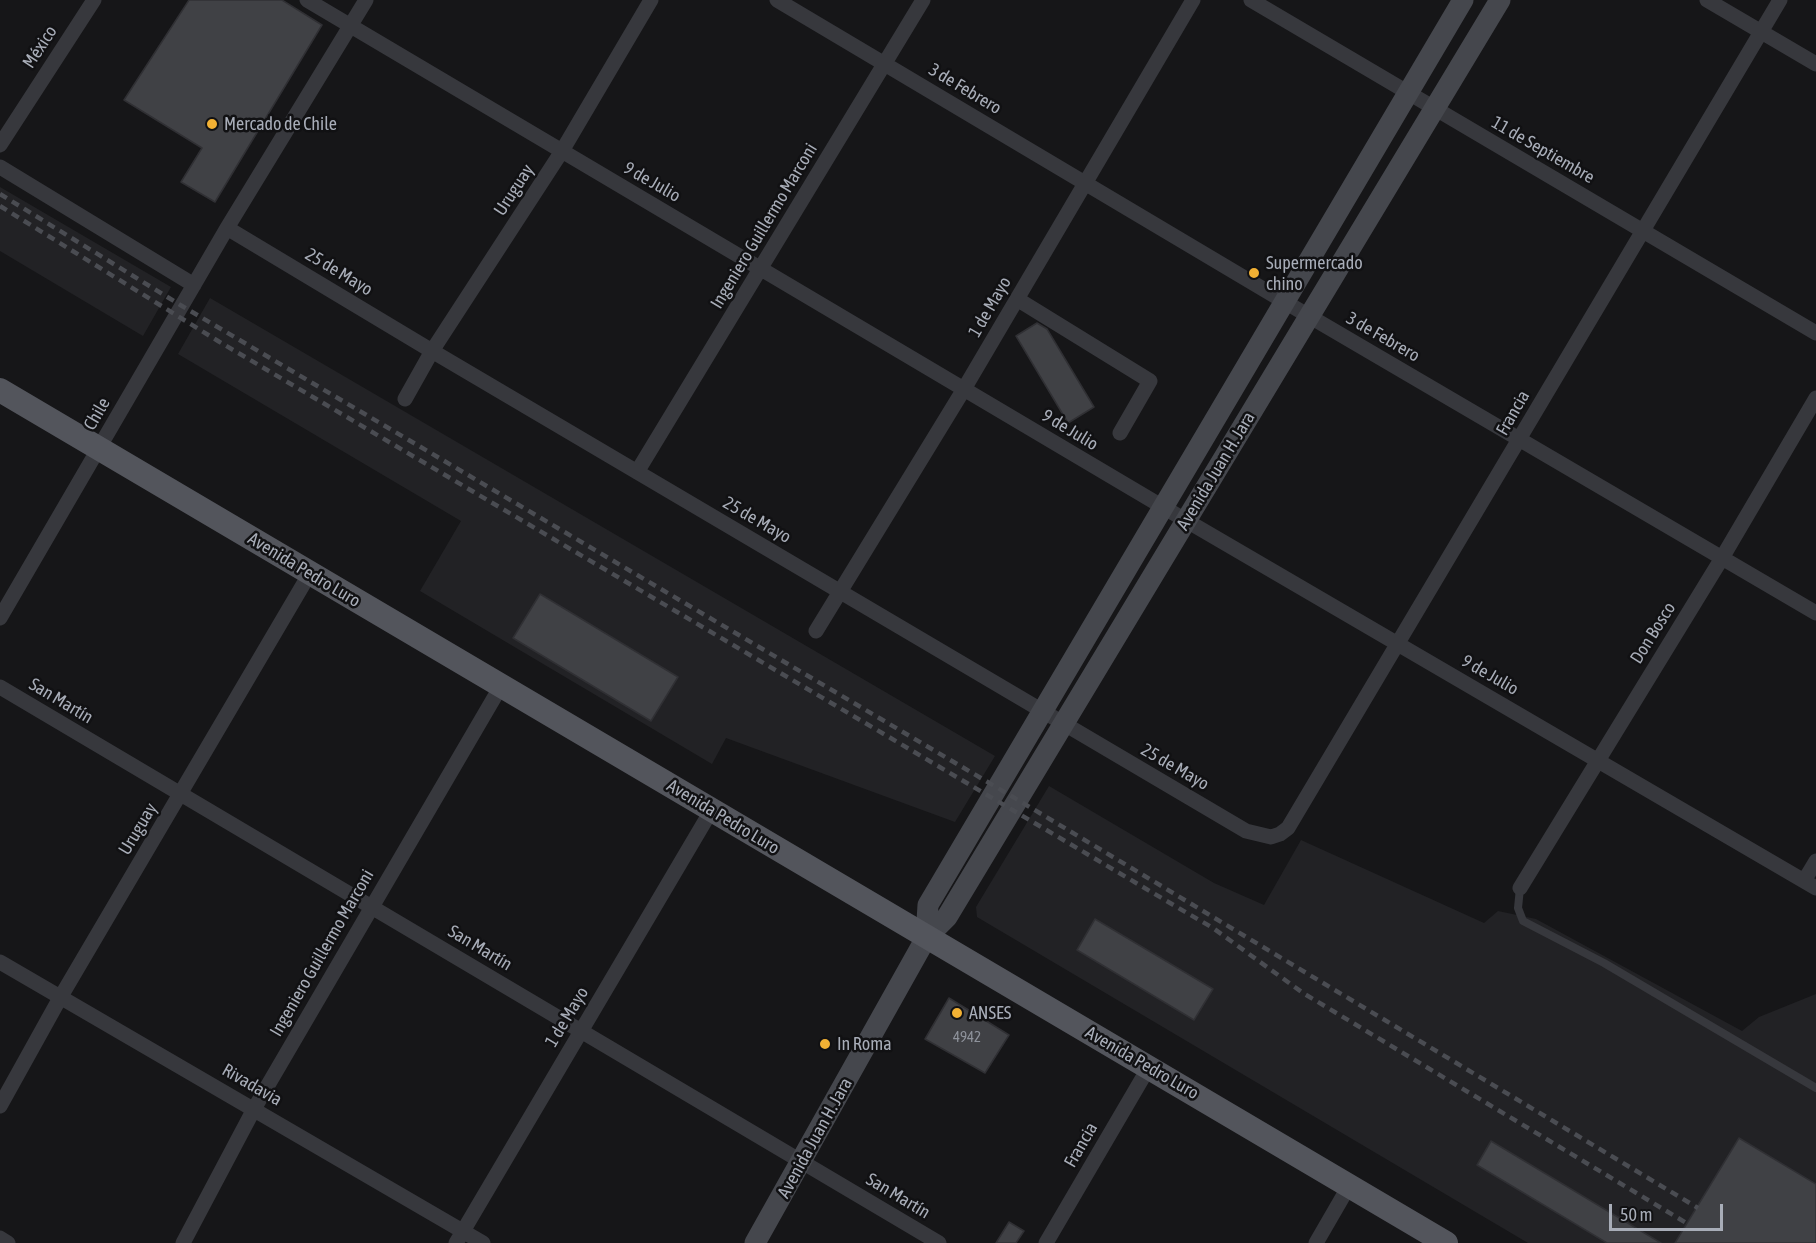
<!DOCTYPE html>
<html>
<head>
<meta charset="utf-8">
<style>
	body { margin:0 }
	#map { position:relative; width:1816px; height:1243px; overflow:hidden; background:#161618; font-family:"Asap Condensed",sans-serif }
	canvas { display:block }
	.scale { position:absolute; left:1609px; top:1204px; width:114px; height:27px; box-sizing:border-box; border:3px solid #a8adb8; border-top:0; padding-left:8px; font-size:18px; line-height:21px; white-space:nowrap; color:#a8adb8; -webkit-text-stroke:4px #111113; paint-order:stroke }
</style>
</head>
<body>
<div id="map">
<canvas width="1816" height="1243"></canvas>
<div class="scale">50 m</div>
</div>
<script>
const ctx = document.querySelector('canvas').getContext('2d');
ctx.lineJoin = 'round';
function fillPath(path, color) { ctx.fillStyle = color; ctx.fill(path, 'evenodd'); }
const shape = rows => new Path2D(rows.map(r => 'M' + r).join(''));
function trace(path, color, width, dash) { ctx.strokeStyle = color; ctx.lineWidth = width; ctx.lineCap = dash ? 'butt' : 'round'; ctx.setLineDash(dash || []); ctx.stroke(path); }
function write(font, color, halo, rows, align = 'center') {
  ctx.font = font + ' "Asap Condensed",sans-serif'; ctx.lineWidth = 5; ctx.setLineDash([]); ctx.textBaseline = 'middle'; ctx.strokeStyle = halo; ctx.fillStyle = color; for (const [text, x, y, turn = 0] of rows) {
    ctx.save(); ctx.translate(x, y); ctx.rotate((+turn || 0) * Math.PI / 180); ctx.textAlign = isNaN(turn) ? turn : align; if (halo) ctx.strokeText(text, 0, 0); ctx.fillText(text, 0, 0); ctx.restore();
  }
}
fillPath(shape([
	[0,187,171,287,143,336,0,251],
	[210,298,995,756,955,822,726,738,712,764,420,591,461,521,178,354],
	[1049,786,1214,883,1264,905,1301,840,1484,923,1498,911,1536,919,1742,1031,1759,1017,1816,994,1816,1243,1528,1243,977,917,976,907]
]), '#222225');
const building = shape([
	[189,0,282,0,322,25,215,202,181,182,202,148,124,100,189,0],
	[1037,323,1047,329,1094,407,1068,423,1016,336,1037,323],
	[540,594,678,677,651,721,513,638,540,594],
	[1095,919,1213,989,1194,1020,1077,950,1095,919],
	[949,998,1009,1035,985,1073,925,1039,949,998],
	[1739,1138,1816,1184,1816,1243,1675,1243,1739,1138],
	[1491,1141,1661,1243,1607,1243,1477,1165,1491,1141],
	[1009,1222,1024,1231,1016,1243,996,1243,1009,1222]
]);
fillPath(building, '#404145');
trace(building, '#303034', 1.5);
trace(shape([
	[1520,888,1518,908,1523,921,1604,963,1816,1088]
]), '#37383d', 8);
trace(shape([
	[307,0,1163,507,1816,888],
	[777,0,1285,302,1816,613],
	[1251,0,1816,333],
	[1707,0,1816,64],
	[0,145,94,0],
	[0,167,194,285],
	[227,228,432,351,1246,831,1271,837,1280,834,1288,828,1780,0],
	[1017,299,1150,381,1120,433],
	[405,399,432,351,562,151,651,0],
	[637,472,923,0],
	[0,618,227,228,366,0],
	[816,631,964,389,1193,0],
	[0,687,939,1243],
	[1804,881,1816,861],
	[1520,888,1722,558,1816,398],
	[0,962,483,1243],
	[0,1106,60,998,310,573],
	[0,1238,8,1243],
	[183,1243,254,1109,501,686],
	[456,1243,711,811],
	[1046,1243,1149,1067],
	[1316,1243,1349,1186]
]), '#37383d', 15);
trace(shape([
	[926,938,928,905,1463,0],
	[755,1243,926,938,947,917,1500,0]
]), '#45474d', 21);
trace(shape([
	[0,390,1446,1243]
]), '#53555c', 24);
trace(shape([
	[0,194,182,306,1018,800,1698,1208],
	[0,206,218,341,1187,913,1213,928,1303,993,1688,1224]
]), '#4a4c52', 4.5, [8, 6]);
for (const [x, y, r, color] of [
	[212,124,6,"#f2b134"],
	[1254,273,6,"#f2b134"],
	[957,1013,6,"#f2b134"],
	[825,1044,6,"#f2b134"]
]) { const dot = new Path2D(); dot.arc(x, y, r, 0, 2 * Math.PI); ctx.fillStyle = color; ctx.fill(dot); trace(dot, '#111113', 2); }
write('15px', '#8e929b', null, [
	["4942",967,1037]
]);
write('18px', '#a8adb8', '#111113', [
	["México",40,47,-57],
	["3 de Febrero",965,89,31],
	["11 de Septiembre",1543,150,30],
	["9 de Julio",652,182,30],
	["Uruguay",514,190,-57],
	["Ingeniero Guillermo Marconi",764,226,-59],
	["25 de Mayo",339,272,31],
	["1 de Mayo",990,307,-60],
	["3 de Febrero",1383,337,30],
	["Francia",1513,413,-60],
	["Chile",97,414,-60],
	["9 de Julio",1070,430,31],
	["Avenida Juan H. Jara",1216,471,-59],
	["25 de Mayo",757,520,30],
	["Avenida Pedro Luro",304,570,31],
	["Don Bosco",1653,633,-58],
	["9 de Julio",1490,675,30],
	["San Martín",61,701,31],
	["25 de Mayo",1175,767,30],
	["Avenida Pedro Luro",723,817,31],
	["Uruguay",138,829,-59],
	["San Martín",480,948,31],
	["Ingeniero Guillermo Marconi",322,953,-60],
	["1 de Mayo",567,1017,-59],
	["Avenida Pedro Luro",1142,1063,30],
	["Rivadavia",252,1085,30],
	["Avenida Juan H. Jara",815,1138,-61],
	["Francia",1081,1145,-60],
	["San Martín",898,1196,31]
]);
write('18px', '#a8adb8', '#111113', [
	["Mercado de Chile",224,124],
	["Supermercado",1266,263],
	["chino",1266,284],
	["ANSES",969,1013],
	["In Roma",837,1044]
], 'left');
</script>
</body>
</html>
